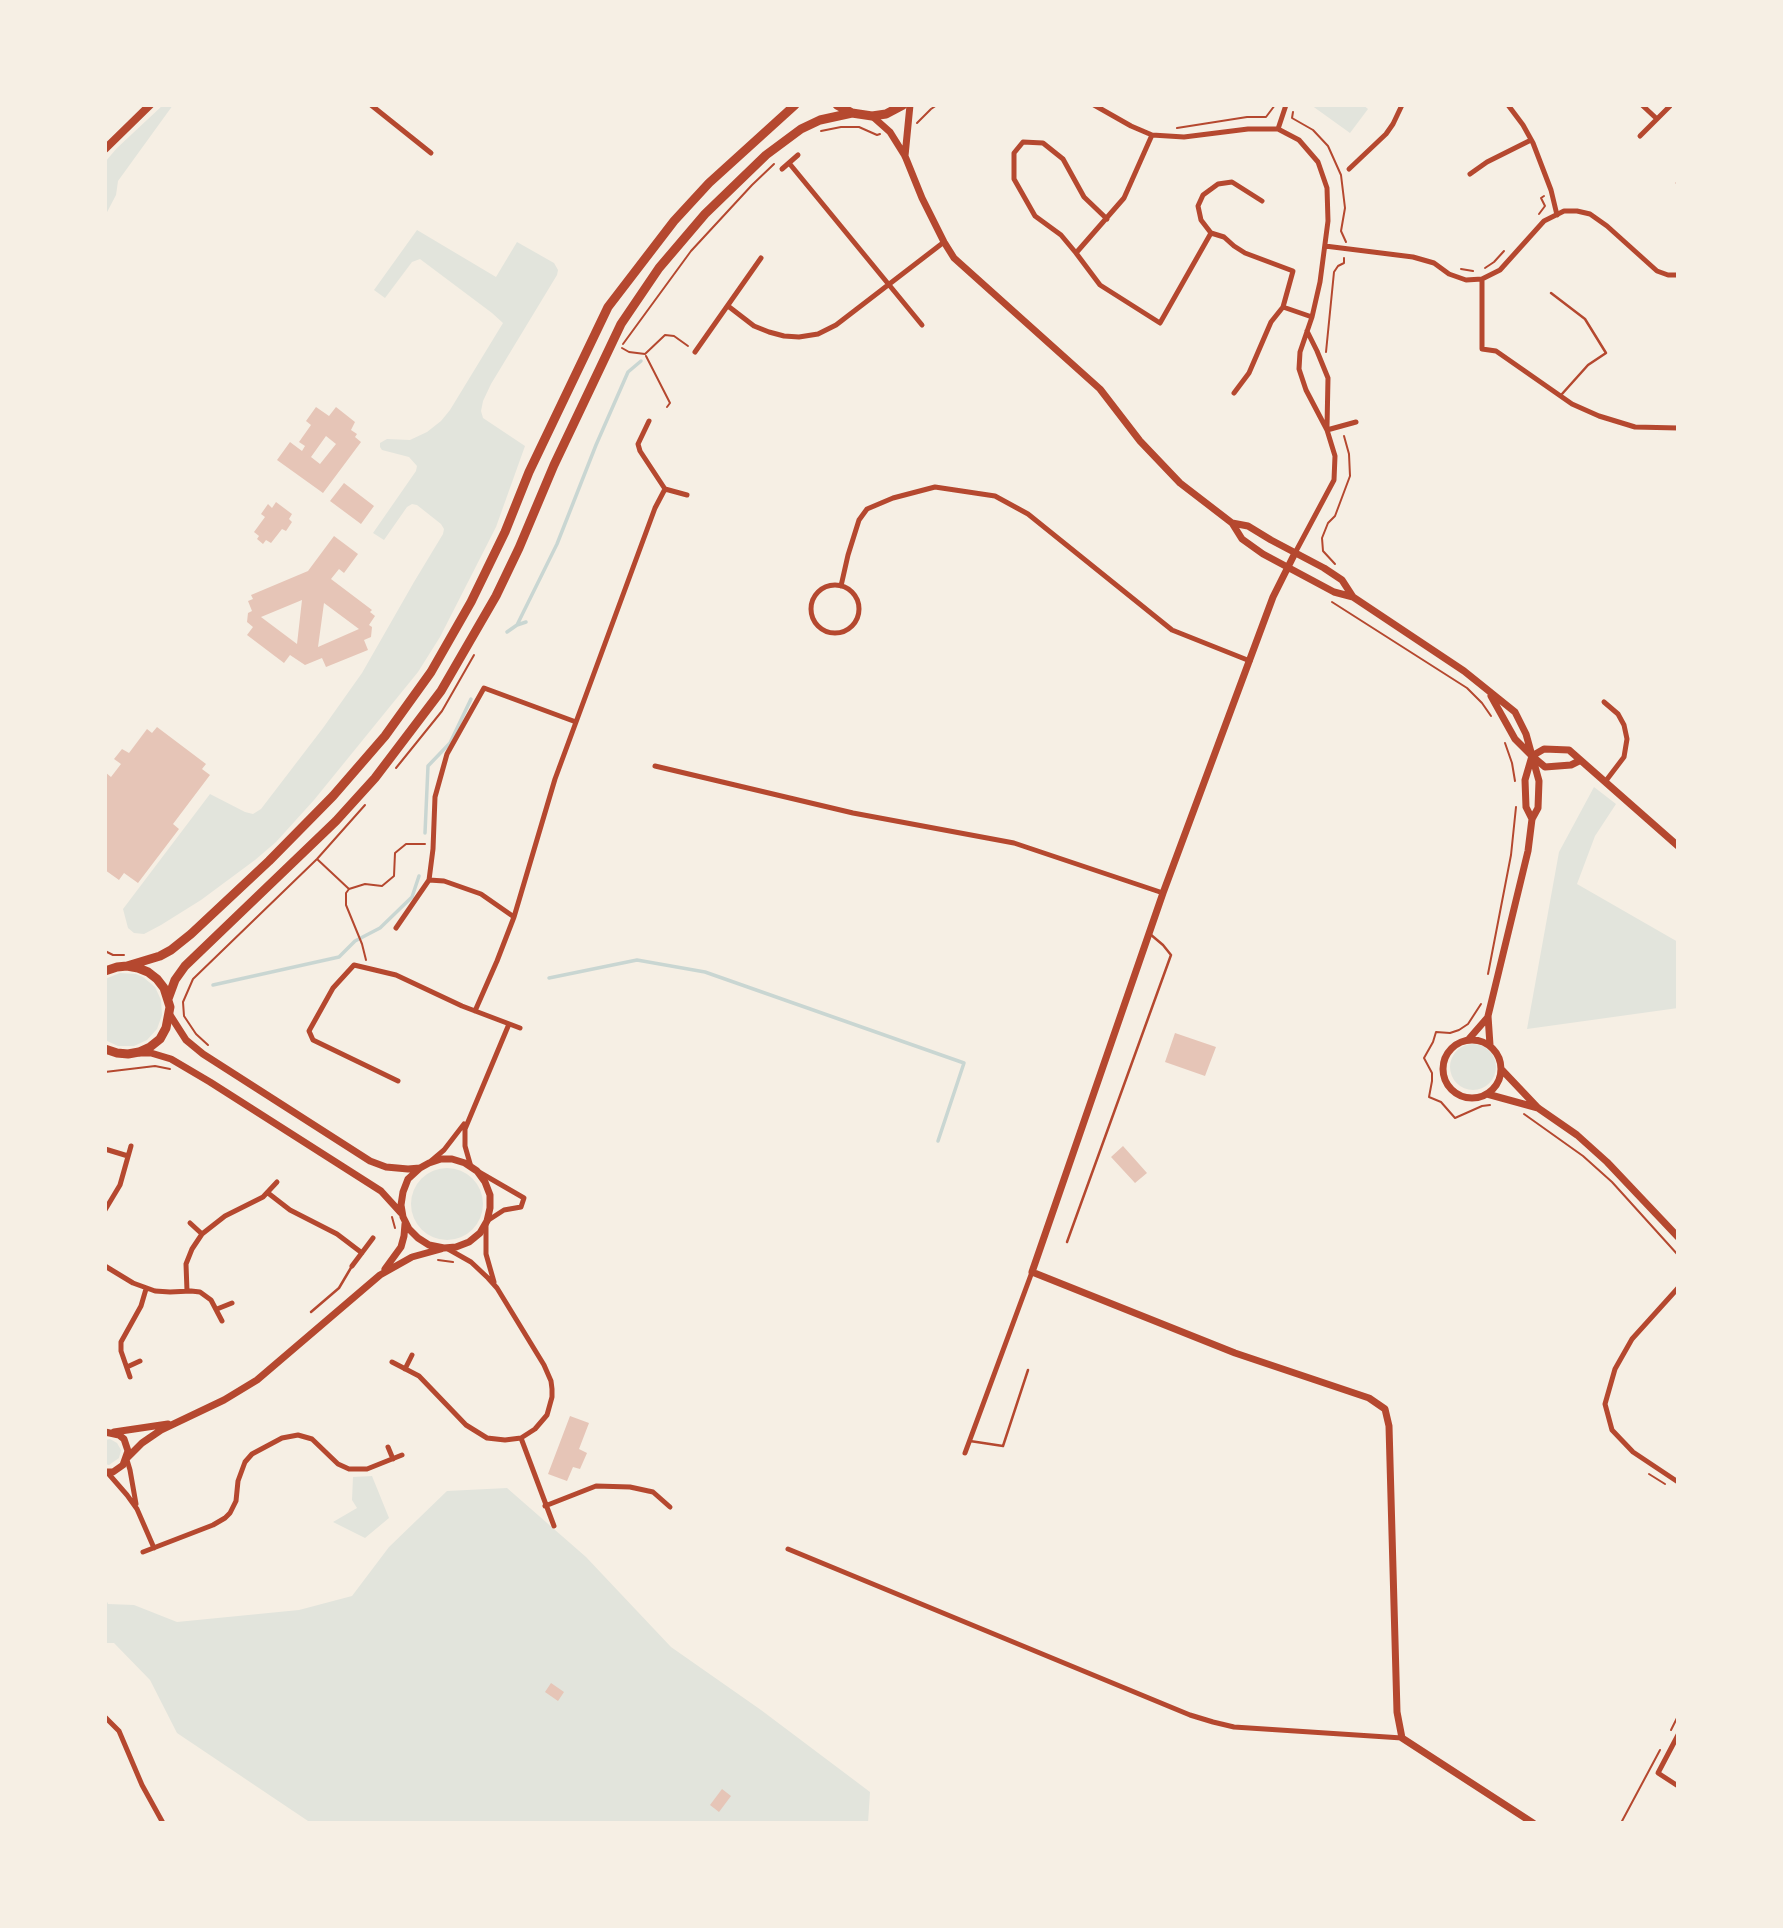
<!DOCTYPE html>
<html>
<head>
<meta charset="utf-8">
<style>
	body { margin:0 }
	#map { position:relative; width:1783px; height:1928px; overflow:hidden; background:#f6efe4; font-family:"Varela Round",sans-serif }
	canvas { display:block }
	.frame { position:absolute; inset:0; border:107px solid #f6efe4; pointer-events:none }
</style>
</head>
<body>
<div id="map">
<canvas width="1783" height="1928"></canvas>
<div class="frame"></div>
</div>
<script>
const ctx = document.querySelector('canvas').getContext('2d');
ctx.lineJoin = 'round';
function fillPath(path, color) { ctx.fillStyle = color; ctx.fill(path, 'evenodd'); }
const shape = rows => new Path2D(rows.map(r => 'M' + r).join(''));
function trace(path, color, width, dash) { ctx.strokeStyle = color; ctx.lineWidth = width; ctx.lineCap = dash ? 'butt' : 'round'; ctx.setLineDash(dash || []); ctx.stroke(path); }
fillPath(shape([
	[163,105,173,105,118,181,116,195,105,216,105,162,117,148],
	[1311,105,1363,105,1368,109,1350,133],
	[417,230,496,277,517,242,554,263,558,270,557,275,491,384,483,401,481,411,483,418,525,446,496,527,440,637,418,672,314,800,276,842,255,860,201,900,161,925,144,934,134,933,128,928,123,909,210,794,245,812,253,814,261,809,323,728,362,673,414,582,443,534,444,529,441,524,417,505,412,504,407,507,384,540,373,533,416,471,417,466,409,457,382,450,380,447,380,443,387,439,410,440,427,432,441,421,450,410,503,323,492,313,420,259,412,262,385,298,374,290],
	[1594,787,1616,804,1595,836,1577,884,1678,942,1678,1008,1527,1029,1559,852],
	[120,973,136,974,143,977,155,987,161,1000,162,1015,157,1029,147,1040,134,1046,118,1046,105,1040,105,979],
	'1450 1067a23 23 0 1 1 46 0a23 23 0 1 1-46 0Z',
	'411 1204a36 36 0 1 1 72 0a36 36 0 1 1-72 0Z',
	[110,1439,117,1443,121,1450,119,1458,109,1465,105,1464,105,1440],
	[372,1476,389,1518,365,1538,333,1522,357,1508,352,1500,353,1477],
	[507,1488,586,1557,671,1647,761,1710,870,1792,868,1823,311,1823,177,1733,150,1680,114,1643,105,1643,105,1597,108,1604,134,1605,177,1622,299,1610,352,1596,389,1547,447,1491]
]), '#e2e4dc');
trace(shape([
	[517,625,557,544,596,445,628,372,641,361],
	[507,632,517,625,526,622],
	[425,833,428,766,450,743,471,699],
	[549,978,637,960,705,972,964,1063,938,1141],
	[213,985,339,957,355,941,380,928,412,897,419,876]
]), '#c9d6d2', 3.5);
fillPath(shape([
	[316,407,329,416,336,407,355,422,351,430,357,434,355,437,361,442,323,493,277,460,290,442,302,451,305,446,299,442,311,425,306,421],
	[326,436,336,444,320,464,311,457],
	[344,483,374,506,361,524,330,501],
	[276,502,292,514,289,519,292,522,286,531,282,529,271,543,266,540,263,544,257,539,259,536,254,532,265,517,261,514,268,504,272,508],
	[334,536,358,554,344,573,339,569,331,579,372,610,370,612,375,616,369,625,372,627,371,637,364,640,368,650,326,667,322,658,305,665,290,655,284,663,247,635,253,627,247,622,248,613,252,611,248,601,253,599,251,595,308,571],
	[302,600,297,644,261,617],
	[324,603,359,629,318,647],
	[157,727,206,764,202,769,210,775,173,824,179,829,138,883,124,873,119,880,105,870,105,772,111,777,121,764,114,759,122,749,129,753,147,729,152,733],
	[1175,1033,1216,1047,1205,1076,1165,1062],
	[1123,1146,1147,1173,1135,1183,1111,1157],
	[570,1416,589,1423,579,1449,587,1453,580,1469,573,1467,567,1481,548,1474],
	[551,1683,564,1692,558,1701,545,1692],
	[722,1789,731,1796,719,1812,710,1805]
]), '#e6c5b7');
trace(shape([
	[1293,112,1292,118,1313,130,1328,146,1341,175,1345,208,1341,231,1346,242],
	[917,123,931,109,937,105],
	[1177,128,1247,117,1266,117,1275,105],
	[821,131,841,127,859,127,877,135,880,134],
	[1539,214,1545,206,1541,198,1544,196],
	[1485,268,1494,262,1504,251],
	[1461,269,1473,271],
	[623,344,691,251,752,185,774,164],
	[622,348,629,352,645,354,665,335,674,336,688,346],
	[1326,352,1334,272,1338,266,1344,263,1344,258],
	[646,356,670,403,667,407],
	[1335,564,1323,551,1322,538,1328,523,1335,516,1350,476,1349,454,1344,436],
	[1332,602,1467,688,1482,703,1491,716],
	[1505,743,1512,763,1515,781],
	[396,768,442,711,474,655],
	[317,859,349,889],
	[105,951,113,955,124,955],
	[366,960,362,944,346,905,346,893,349,889,365,884,382,886,394,876,395,853,406,844,425,844],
	[1488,974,1511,855,1516,807],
	[1481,1004,1468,1024,1459,1030,1450,1033,1436,1032,1433,1042,1424,1058,1432,1073,1432,1081,1429,1097,1441,1102,1455,1118,1482,1106,1490,1105],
	[208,1045,196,1034,184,1016,183,1002,193,979,317,859,365,805],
	[105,1072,155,1066,170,1069],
	[1524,1114,1583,1156,1612,1182,1678,1255],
	[392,1217,395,1228],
	[438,1260,453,1262],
	[1649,1474,1665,1484],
	[1671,1730,1678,1716],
	[1621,1823,1660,1750]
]), '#b5482f', 2);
trace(shape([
	[1677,183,1678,186],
	[1551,293,1585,319,1606,353,1588,365,1562,394],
	[1067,1242,1171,955,1163,945,1150,934],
	[311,1312,339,1288,352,1266],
	[970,1441,1003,1446,1028,1370]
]), '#b5482f', 2.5);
trace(shape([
	[371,105,431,153],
	[1094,105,1131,126,1152,135,1184,137,1248,129,1278,129,1299,140,1318,162,1327,188,1328,221,1320,282,1312,317,1300,352,1299,369,1306,390,1327,430,1335,456,1334,480,1295,553],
	[1508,105,1523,125,1533,143,1551,190,1557,215],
	[1657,119,1670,106],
	[1278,129,1286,105],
	[1152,135,1124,198,1076,253,1100,285,1160,323,1211,233],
	[1640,136,1657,119,1642,105],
	[789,163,922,325],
	[782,169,798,155],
	[1349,169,1386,134,1393,124,1402,105],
	[1470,174,1487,162,1531,140],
	[1325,246,1413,257,1434,263,1449,274,1466,280,1482,279,1500,270,1544,221,1564,211,1577,211,1590,214,1607,226,1657,271,1668,275,1678,275],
	[1076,253,1061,235,1035,216,1014,179,1014,153,1023,142,1043,143,1063,159,1084,197,1107,219],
	[1482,279,1482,349,1496,351,1572,404,1599,416,1635,427,1678,428],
	[728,306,754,326,769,332,784,336,799,337,818,334,836,325,944,242],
	[1283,307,1312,317],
	[1307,331,1317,351,1328,378,1327,427],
	[695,352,761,258],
	[1234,393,1249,373,1271,322,1283,307,1293,271,1245,253,1234,246,1224,237,1211,233,1201,220,1198,206,1203,195,1218,184,1232,182,1262,201],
	[1327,430,1356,422],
	[665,489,687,495],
	'811 609a24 24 0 1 1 48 0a24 24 0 1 1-48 0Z',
	[841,586,848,555,859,520,867,509,893,498,935,487,995,496,1028,514,1172,630,1250,661],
	[1604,702,1618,714,1624,725,1627,739,1624,757,1605,782],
	[655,766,853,813,1014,843,1163,893],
	[429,880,433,849,435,797,447,754,484,688,576,722],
	[514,917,555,779,655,508,665,489,640,451,638,444,649,421],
	[396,928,429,880,444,881,481,894,514,917,497,961,475,1011],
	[398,1081,313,1040,309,1031,333,988,354,965,396,975,462,1006,520,1028],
	[105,1149,128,1156],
	[431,1161,444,1150,464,1124],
	[471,1167,465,1146,465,1129,509,1024],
	[479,1172,524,1198,521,1207,504,1210,487,1221],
	[268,1193,290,1210,337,1234,362,1253],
	[105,1210,120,1185,131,1146],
	[190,1223,202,1234],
	[486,1223,486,1254,494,1282],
	[105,1266,133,1283,155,1291,170,1292,191,1291,200,1292,211,1300,222,1321],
	[352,1266,373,1238],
	[1678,1288,1632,1339,1615,1369,1605,1404,1612,1430,1633,1452,1678,1482],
	[187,1291,186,1264,192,1249,202,1234,225,1216,263,1197,277,1182],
	[217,1309,232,1303],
	[392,1362,419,1376,466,1425,487,1438,505,1440,521,1438,535,1429,547,1415,552,1397,552,1389,551,1381,544,1365,497,1288,488,1278,471,1262,448,1249],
	[127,1367,140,1361],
	[405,1369,412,1355],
	[130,1377,121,1351,121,1342,141,1306,146,1289],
	[521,1438,554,1526],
	[388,1447,393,1459],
	[965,1453,1032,1272],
	[127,1460,130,1470,136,1504],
	[107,1472,127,1495,137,1509,154,1548],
	[545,1506,596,1486,630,1487,653,1492,670,1507],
	[788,1549,1190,1715,1213,1722,1234,1727,1402,1738],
	[143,1552,213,1525,225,1518,230,1513,236,1501,238,1481,245,1462,252,1454,282,1438,298,1435,312,1439,338,1464,349,1469,367,1469,402,1455],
	[105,1717,119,1731,142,1785,163,1823],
	[1678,1735,1658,1773,1678,1786]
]), '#b5482f', 5);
trace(shape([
	[872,116,890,132,905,156,922,198,944,242,954,258,1100,389,1140,441,1180,483,1232,523,1242,539,1263,554,1334,592,1353,597,1464,671,1515,712,1526,734,1539,781,1538,808,1532,819,1528,851,1488,1016,1490,1045],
	[905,156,910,105],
	[1232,523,1248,526,1271,540,1324,568,1342,580,1353,597],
	[1295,553,1273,597,1163,893,1032,1272,1235,1353,1369,1398,1385,1409,1389,1426,1397,1712,1402,1738,1533,1823],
	[1491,696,1515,739,1532,756,1545,767,1571,765,1579,761],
	[1532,756,1544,749,1569,750,1678,846],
	[1532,819,1526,807,1525,780,1532,756],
	[170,1015,186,1040,203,1054,370,1161,386,1167,408,1169,420,1168,429,1163,441,1159,452,1159,465,1163,477,1171,485,1182,490,1195,490,1208,487,1221,480,1233,469,1242,456,1247,444,1248,429,1245,418,1238,409,1229,403,1217,401,1205,403,1192,408,1179,420,1168],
	[1468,1040,1488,1017],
	'1443 1069a29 29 0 1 1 58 0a29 29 0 1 1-58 0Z',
	[140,1053,151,1053,171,1059,210,1082,381,1191,401,1213],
	[1502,1070,1538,1108,1577,1135,1607,1162,1678,1237],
	[1487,1094,1538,1108],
	[385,1269,401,1247,404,1236,405,1224],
	[105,1432,119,1435,124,1439,128,1451,123,1465,113,1472,105,1472],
	[114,1432,168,1424],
	[127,1458,142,1443,161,1430,224,1400,257,1380,380,1275,412,1257,441,1249]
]), '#b5482f', 7);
trace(shape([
	[105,149,150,105]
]), '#b5482f', 8);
trace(shape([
	[837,105,852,113,872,116,886,114,903,105],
	[127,966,160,956,171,950,191,934,269,861,333,796,385,736,431,672,471,602,505,532,529,472,608,307,674,221,709,183,795,105],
	[105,971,117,967,127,966,138,968,148,972,157,979,164,988,170,1007,166,1028,160,1039,150,1047,139,1052,128,1054,117,1053,105,1049],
	[168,999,175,980,185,966,336,821,375,778,441,691,496,596,519,548,554,465,621,324,659,268,705,214,766,155,801,129,820,120,852,113]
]), '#b5482f', 9);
</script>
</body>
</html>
